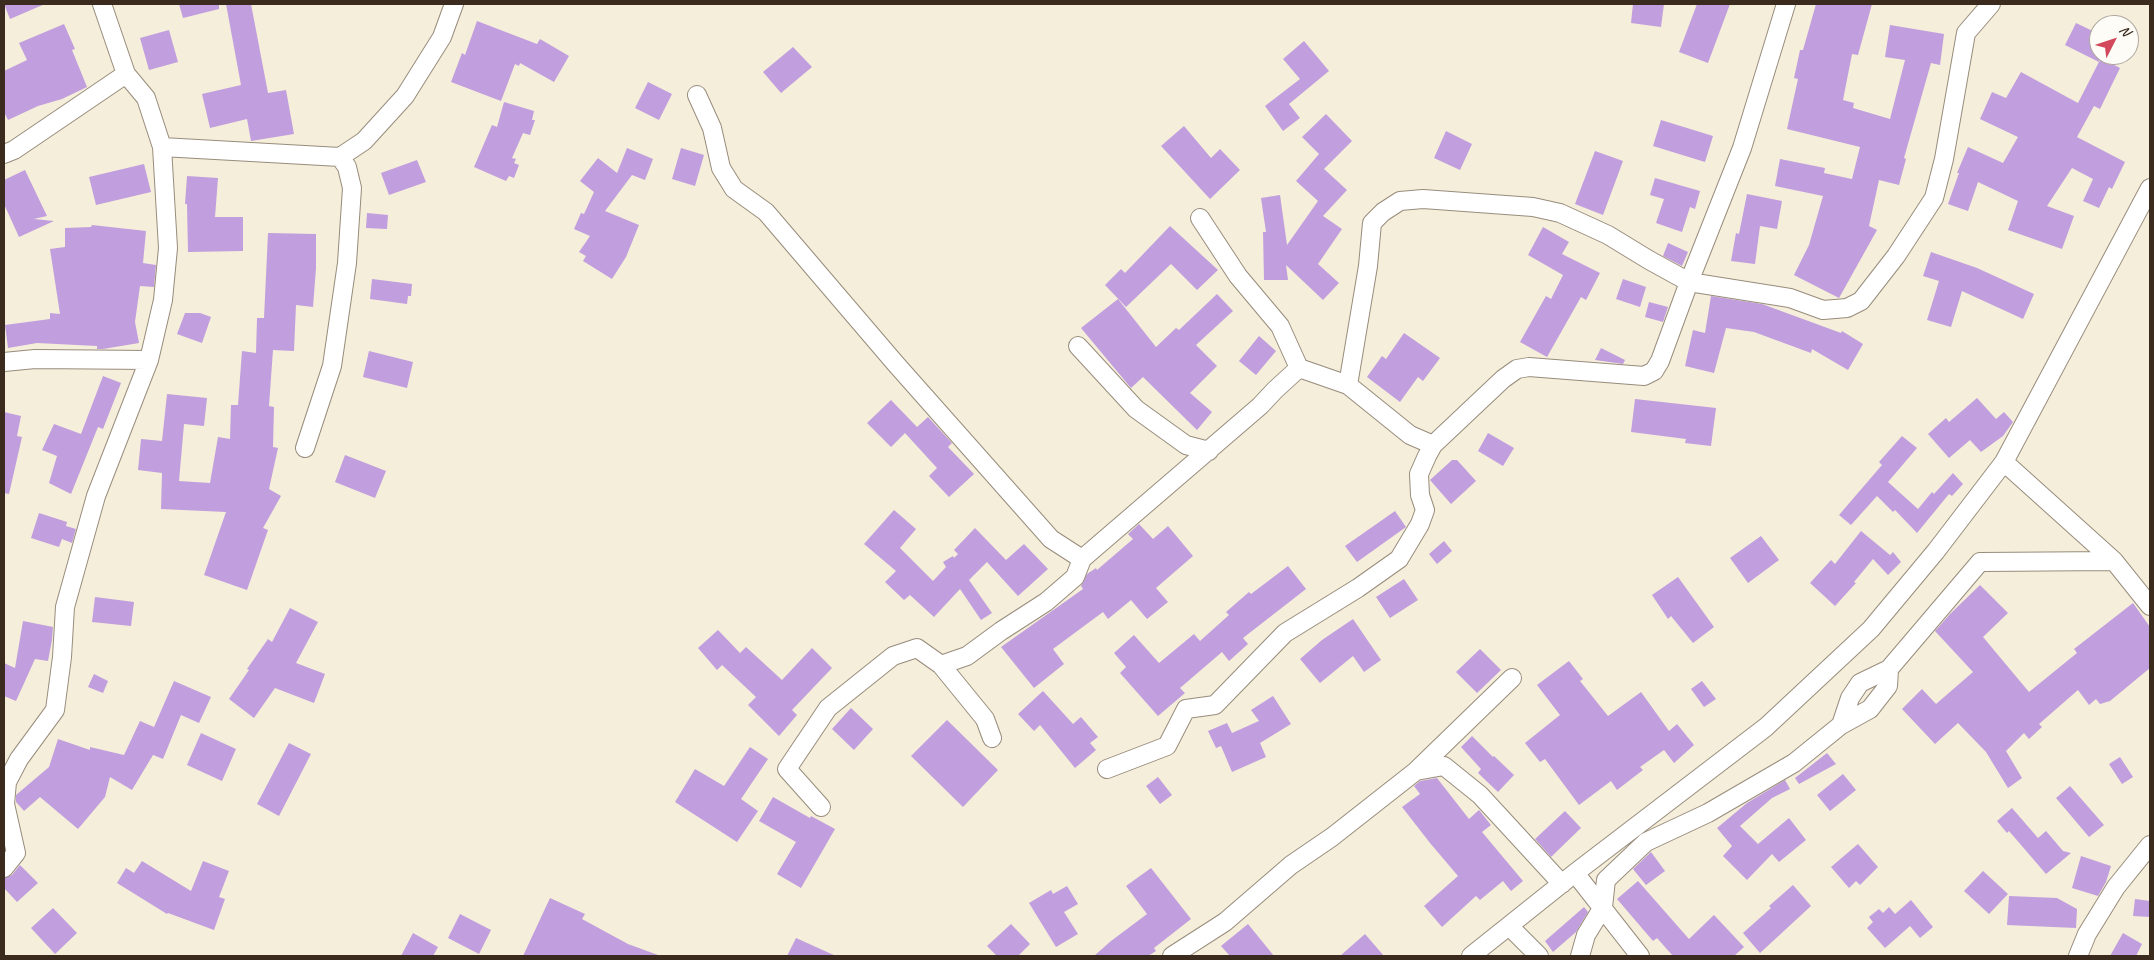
<!DOCTYPE html>
<html>
<head>
<meta charset="utf-8">
<style>
	body { margin:0 }
	#map { position:relative; width:2154px; height:960px; overflow:hidden; background:#f5eedb; font-family:Caveat,sans-serif }
	canvas { display:block }
	.frame { position:absolute; inset:0; border:5px solid #3b2a1e; pointer-events:none }
	.north { position:absolute; left:2089px; top:15px; width:50px; height:50px; box-sizing:border-box; background:#fdfcf7; border:1px solid #afa8a0; border-radius:50%; rotate:49deg; font-size:14px; font-weight:700; line-height:20px; text-align:center; color:#3b2a1e }
	.north::after { content:''; display:block; margin:auto; width:18px; height:22px; background:#d1495b; clip-path:polygon(50% 0,100% 100%,50% 72%,0 100%) }
</style>
</head>
<body>
<div id="map">
<canvas width="2154" height="960"></canvas>
<div class="frame"></div>
<div class="north">N</div>
</div>
<script>
const ctx = document.querySelector('canvas').getContext('2d');
ctx.lineJoin = 'round';
function fillPath(path, color) { ctx.fillStyle = color; ctx.fill(path, 'evenodd'); }
const shape = rows => new Path2D(rows.map(r => 'M' + r).join(''));
function trace(path, color, width, dash) { ctx.strokeStyle = color; ctx.lineWidth = width; ctx.lineCap = dash ? 'butt' : 'round'; ctx.setLineDash(dash || []); ctx.stroke(path); }
fillPath(shape([
	[4,4,45,4,10,19],
	[179,4,219,4,219,9,183,18],
	[226,4,251,4,268,93,286,90,294,134,251,141,247,119,210,128,202,94,241,85],
	[1633,4,1664,4,1661,27,1631,23],
	[1697,4,1730,4,1708,63,1679,52],
	[1816,4,1872,4,1858,55,1852,54,1843,100,1854,103,1853,108,1890,119,1905,60,1885,57,1890,25,1944,34,1940,65,1931,63,1904,158,1906,159,1899,185,1879,180,1869,226,1877,230,1839,298,1794,275,1809,245,1823,196,1775,186,1780,159,1825,168,1824,173,1852,179,1860,147,1787,129,1798,79,1794,78,1800,50,1803,50],
	[477,21,537,44,540,39,569,56,554,82,520,63,519,66,515,64,501,101,451,82,462,53,465,55],
	[2076,23,2099,34,2099,62,2065,45],
	[64,24,75,49,72,50,87,87,62,99,38,106,8,120,4,112,4,71,27,60,19,43],
	[169,30,178,62,149,70,140,38],
	[1304,41,1329,71,1289,104,1300,118,1283,131,1265,106,1300,79,1283,59],
	[793,47,812,67,781,93,763,72],
	[2101,58,2120,68,2100,109,2094,106,2077,137,2125,162,2112,189,2109,187,2099,208,2083,201,2093,179,2072,168,2047,206,2074,216,2062,249,2008,230,2018,201,1978,182,1968,211,1948,204,1959,173,1957,173,1968,147,2003,163,2018,137,1980,119,1992,92,2006,98,2021,72,2078,103],
	[648,82,672,94,659,120,635,108],
	[504,102,534,111,532,120,535,120,530,135,523,133,512,158,516,159,514,163,519,165,514,178,509,176,506,181,474,167,492,125,497,127],
	[1326,114,1352,141,1324,169,1347,190,1323,216,1342,229,1318,264,1339,283,1323,300,1286,265,1288,280,1264,280,1263,232,1266,232,1261,198,1280,195,1287,245,1318,201,1296,181,1319,154,1302,137],
	[1661,120,1713,136,1705,162,1653,146],
	[1184,126,1211,158,1220,149,1240,170,1210,199,1161,146],
	[1446,131,1472,144,1460,170,1434,158],
	[627,148,653,159,645,180,632,175,605,211,639,225,626,257,612,279,583,261,586,256,579,252,590,236,574,229,581,213,584,214,594,192,580,181,598,158,617,173],
	[681,148,704,155,695,186,672,179],
	[1595,151,1623,161,1603,215,1575,204],
	[417,160,426,182,389,195,381,173],
	[144,164,151,192,96,205,89,177],
	[25,170,47,216,34,219,54,221,19,237,4,204,4,180],
	[187,176,218,178,215,217,243,217,243,251,188,252,187,204,185,204],
	[1655,178,1700,191,1695,209,1690,207,1682,232,1656,223,1664,199,1650,195],
	[1747,194,1782,201,1777,229,1760,226,1755,264,1731,261,1736,233,1739,234],
	[367,213,388,215,387,229,366,228],
	[92,225,146,231,143,263,156,265,154,287,140,286,135,322,139,343,103,349,97,349,97,346,37,343,8,348,5,325,50,319,50,313,60,314,50,249,65,247,65,228,91,227],
	[1170,226,1218,270,1197,290,1171,264,1126,307,1105,285,1121,269,1125,273],
	[1543,227,1569,242,1562,254,1600,273,1586,300,1581,297,1547,357,1520,342,1546,296,1551,299,1563,275,1528,255],
	[268,233,316,234,316,268,313,307,296,305,294,351,273,350,269,406,274,407,273,447,278,448,269,489,281,496,263,528,268,530,247,590,204,575,226,512,161,509,162,473,138,470,141,439,162,441,167,394,207,398,204,426,184,424,179,481,210,483,218,437,230,439,231,405,238,405,242,351,256,353,257,318,264,318],
	[1668,243,1688,252,1682,266,1663,256],
	[1931,252,1977,268,2034,294,2023,319,1962,291,1951,327,1927,320,1939,281,1923,276],
	[372,279,412,284,411,296,408,296,407,304,370,299],
	[1623,279,1646,287,1640,307,1616,299],
	[1217,294,1233,311,1196,345,1217,366,1190,393,1212,412,1197,430,1143,377,1131,388,1081,328,1118,299,1156,347,1176,328,1179,330],
	[1711,296,1762,304,1841,333,1842,331,1863,344,1848,370,1812,349,1811,353,1754,332,1726,328,1714,373,1685,366,1693,330,1705,333],
	[1649,302,1668,307,1663,322,1645,317],
	[185,313,200,313,211,317,202,343,177,334],
	[1404,333,1440,358,1423,381,1418,377,1400,402,1367,377,1382,356,1386,359],
	[1259,336,1276,351,1256,375,1239,361],
	[1601,348,1625,360,1623,364,1595,360],
	[369,351,413,362,407,388,363,377],
	[103,376,121,383,103,429,98,427,71,494,49,483,57,456,42,450,54,424,81,434],
	[1977,398,1996,419,2004,412,2013,422,2003,436,1981,452,1970,440,1949,458,1928,434,1946,418,1949,422],
	[1635,399,1716,408,1711,446,1685,443,1686,439,1631,432],
	[891,400,917,427,928,417,952,443,948,447,974,474,949,497,929,476,937,468,905,433,891,447,867,423],
	[4,412,21,416,17,436,22,437,9,494,4,493],
	[1488,433,1514,448,1503,466,1478,451],
	[1902,436,1917,448,1888,482,1918,509,1932,492,1934,494,1953,473,1963,484,1952,496,1949,494,1917,533,1895,510,1893,512,1877,496,1851,525,1839,515,1882,465,1879,462],
	[345,455,386,471,375,498,335,482],
	[1452,460,1457,460,1476,481,1451,504,1430,480],
	[894,510,916,529,900,548,933,581,946,567,943,562,953,556,954,558,958,554,954,550,975,528,1006,560,1024,544,1048,569,1018,596,987,562,969,580,992,613,981,620,960,589,934,617,910,595,904,600,885,582,896,571,864,544],
	[1395,511,1406,527,1357,562,1345,546],
	[39,513,67,522,66,526,76,529,72,543,62,539,59,547,31,538],
	[1139,524,1153,539,1168,526,1193,556,1156,588,1168,602,1147,619,1131,600,1108,619,1103,612,1053,649,1064,664,1034,688,1001,647,1083,589,1081,586,1087,574,1096,568,1097,570,1133,539,1128,534],
	[1861,531,1890,555,1893,552,1901,562,1888,575,1873,559,1854,582,1856,583,1835,606,1810,583,1831,560,1835,564],
	[1761,536,1779,560,1748,583,1730,558],
	[1444,541,1452,551,1437,564,1429,554],
	[1288,566,1306,589,1243,638,1248,644,1229,661,1222,652,1180,688,1185,693,1158,716,1120,673,1126,667,1114,653,1134,635,1159,663,1194,634,1200,641,1229,615,1226,612,1249,592,1251,594],
	[1678,577,1714,627,1693,643,1671,616,1668,619,1652,595],
	[1404,579,1418,600,1390,618,1376,597],
	[1980,585,2008,613,1983,637,2029,692,2077,653,2074,649,2133,603,2150,627,2150,668,2110,701,2100,704,2096,699,2089,705,2078,690,2039,724,2042,727,2029,739,2024,733,2006,751,2022,778,2008,788,1986,752,1958,723,1935,744,1902,709,1922,689,1936,704,1973,672,1935,631,1950,614],
	[95,597,134,602,131,626,92,622],
	[290,608,318,622,296,663,325,674,314,703,275,688,254,718,229,699,249,670,247,669,268,639,272,642],
	[1353,619,1381,660,1364,672,1353,656,1320,683,1300,659,1322,640],
	[23,621,53,627,52,640,48,661,35,659,16,701,4,696,4,663,15,668],
	[718,630,740,653,746,647,782,680,812,648,832,668,792,710,797,715,779,736,748,705,756,697,722,665,717,670,698,648],
	[1480,649,1501,670,1477,693,1456,672],
	[1569,661,1583,679,1580,681,1608,716,1641,692,1669,731,1677,724,1694,745,1674,763,1664,750,1640,767,1643,770,1617,790,1611,781,1579,805,1545,759,1540,762,1525,743,1560,715,1537,685],
	[94,674,108,681,103,693,88,687],
	[174,681,211,697,199,723,181,715,163,759,153,755,132,790,110,777,105,797,78,829,40,797,24,811,16,802,16,795,49,767,58,739,90,750,90,747,124,755,140,721,154,727],
	[1702,681,1716,699,1704,707,1691,689],
	[1043,691,1073,724,1081,717,1098,737,1090,743,1096,750,1075,768,1040,725,1034,731,1018,714],
	[1273,696,1291,724,1260,743,1266,757,1232,772,1221,746,1216,748,1208,731,1227,723,1232,733,1259,721,1251,710],
	[851,708,873,729,854,750,832,729],
	[947,720,998,770,963,807,911,756],
	[201,733,236,749,222,781,187,765],
	[1472,736,1493,757,1494,756,1514,775,1498,792,1478,773,1481,769,1461,747],
	[289,743,311,754,279,816,257,804],
	[750,747,768,759,741,799,758,811,737,842,675,802,695,769,724,786],
	[1827,753,1836,764,1799,784,1795,778],
	[2120,757,2133,777,2122,784,2109,764],
	[1843,774,1856,790,1830,811,1817,795],
	[1158,777,1172,795,1160,804,1146,786],
	[1437,778,1469,819,1479,810,1491,825,1482,832,1523,881,1511,891,1503,881,1480,900,1476,896,1442,927,1424,906,1458,876,1430,843,1402,807,1420,794,1414,786,1420,781],
	[1785,780,1790,789,1772,798,1740,826,1758,844,1789,818,1806,840,1779,862,1772,854,1747,880,1723,856,1732,846,1717,828,1747,803],
	[2070,786,2104,825,2089,837,2056,798],
	[773,797,810,818,811,816,835,829,801,888,777,874,796,842,759,821],
	[2012,808,2038,838,2046,831,2063,851,2071,853,2046,874,2009,831,2007,833,1997,821],
	[1565,811,1581,828,1551,857,1535,839],
	[1858,844,1878,867,1860,885,1856,881,1849,888,1831,867],
	[1651,852,1665,871,1646,885,1633,869],
	[2081,856,2111,866,2106,882,2098,896,2072,888],
	[142,861,191,891,203,861,229,871,219,897,225,899,214,930,168,913,167,914,117,883,126,868,134,873],
	[20,865,38,883,17,902,4,888,4,878,12,875],
	[1151,868,1191,919,1154,948,1156,951,1148,956,1094,956,1111,941,1147,914,1126,886],
	[1983,871,2008,894,1989,914,1964,891],
	[1638,881,1689,939,1714,915,1744,947,1734,956,1673,956,1657,938,1653,941,1617,899],
	[1793,885,1811,906,1760,953,1743,933,1771,908,1769,906],
	[1067,886,1078,904,1064,912,1078,934,1056,947,1029,903,1051,890,1053,894],
	[2009,896,2057,898,2077,909,2076,928,2007,925],
	[550,898,585,914,582,919,628,944,658,955,658,956,523,956],
	[2135,899,2150,901,2150,917,2133,916],
	[1911,900,1933,927,1920,938,1910,926,1885,948,1867,928,1873,922,1869,917,1879,909,1883,913,1889,907,1895,914],
	[1584,907,1588,912,1576,932,1553,952,1545,941],
	[53,908,77,933,55,954,31,928],
	[460,914,491,930,479,954,448,938],
	[1011,924,1030,944,1018,956,997,956,987,946],
	[1248,924,1274,956,1230,956,1221,946],
	[413,933,438,947,433,956,401,956],
	[2123,933,2142,944,2136,956,2110,956],
	[1365,934,1384,956,1340,956],
	[796,938,836,956,787,956]
]), '#c19edd');
const minor = shape([
	[697,95,712,128,721,168,734,189,766,212,895,363,1051,539,1082,559],
	[162,147,340,157,364,141,405,96,442,37,454,4],
	[4,154,14,150,126,74],
	[1200,218,1238,276,1280,326,1299,368,1348,385,1410,435,1433,445],
	[1078,346,1136,409,1186,445,1209,451],
	[4,362,35,359,149,360],
	[1348,385,1368,266,1372,223,1383,212,1400,201,1423,199,1533,207,1560,213,1608,235,1649,260,1689,282,1790,298,1823,310,1847,308,1861,301,1896,256,1934,198,1944,159,1966,33,1991,4],
	[305,448,332,366,347,263,352,188,347,167,340,157],
	[2004,462,2114,561,2150,606],
	[941,665,985,719,992,738],
	[1841,725,1870,709,1888,686,1889,669],
	[1107,769,1167,746,1186,709,1215,705,1285,633,1358,588,1399,559,1420,524,1425,510,1420,495,1419,474,1427,456,1433,445,1503,379,1517,369,1529,367,1644,376,1654,371,1660,361,1689,282,1742,148,1786,4],
	[1416,771,1512,678],
	[821,807,787,769,828,708,893,656,917,648,941,665,967,656,1001,631,1046,602,1075,577,1082,559,1260,406,1275,390,1299,368],
	[4,868,16,853,5,804,7,782,19,759,55,710,62,657,65,607,96,496,149,360,163,300,168,248,162,147,146,98,126,74,102,4],
	[1575,873,1640,956],
	[1509,926,1539,956],
	[1172,956,1225,922,1291,865,1332,837,1416,771,1444,766,1480,795,1562,884],
	[1471,956,1575,873,1766,727,1871,629,1936,551,2004,462,2150,188],
	[1580,956,1586,935,1603,907,1606,880,1646,842,1708,813,1794,763,1841,725,1850,698,1860,683,1889,669,1980,562,2114,561],
	[2078,956,2087,934,2116,887,2150,845]
]);
trace(minor, '#988c7c', 20);
trace(minor, '#fff', 18);
</script>
</body>
</html>
